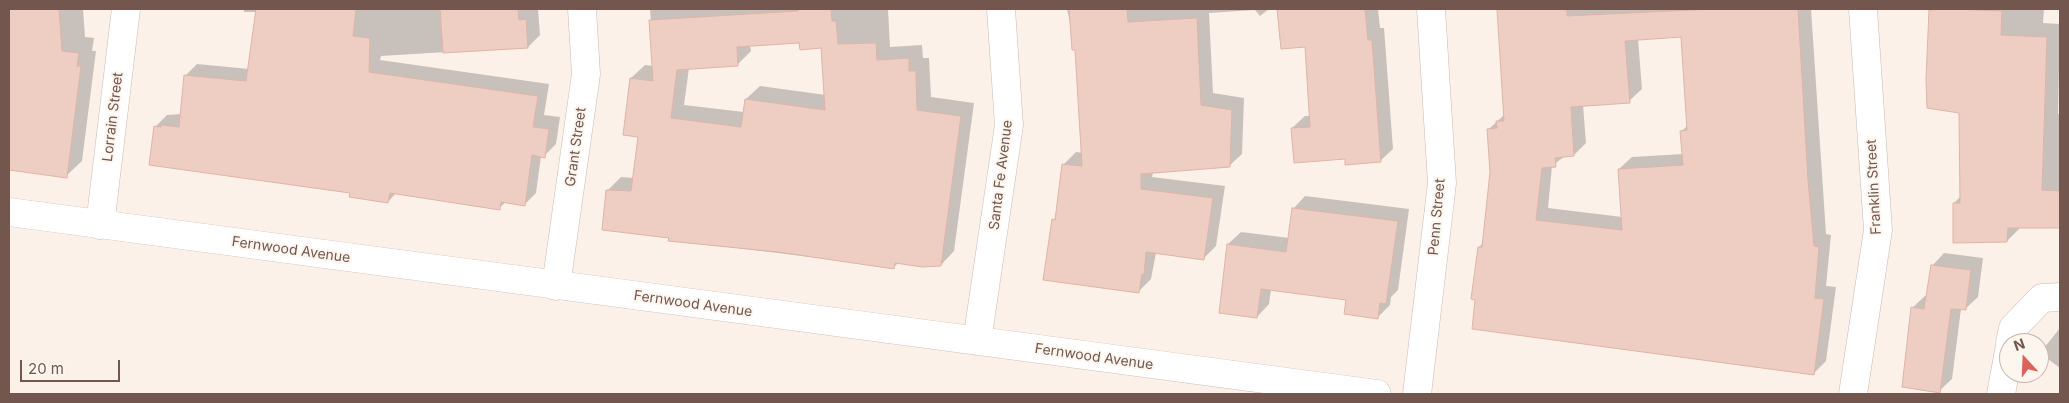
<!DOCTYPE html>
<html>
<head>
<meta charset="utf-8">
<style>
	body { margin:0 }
	#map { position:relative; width:2069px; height:403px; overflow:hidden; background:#fbf1e9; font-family:Inter,sans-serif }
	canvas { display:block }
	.frame { position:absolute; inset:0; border:10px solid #73574e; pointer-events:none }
	.north { position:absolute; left:1999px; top:333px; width:50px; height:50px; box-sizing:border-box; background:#fdf6ef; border:1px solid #c6b6af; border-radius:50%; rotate:340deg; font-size:14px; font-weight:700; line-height:20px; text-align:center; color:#73574e }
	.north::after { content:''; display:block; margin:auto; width:18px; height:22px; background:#d96459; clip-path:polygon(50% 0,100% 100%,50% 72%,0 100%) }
	.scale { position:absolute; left:20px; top:360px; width:100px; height:22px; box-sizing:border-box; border:2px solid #73574e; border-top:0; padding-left:6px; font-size:15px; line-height:18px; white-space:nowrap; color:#73574e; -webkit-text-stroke:4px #fdf6ef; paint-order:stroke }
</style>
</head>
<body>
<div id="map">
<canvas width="2069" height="403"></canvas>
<div class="frame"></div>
<div class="north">N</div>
<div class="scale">20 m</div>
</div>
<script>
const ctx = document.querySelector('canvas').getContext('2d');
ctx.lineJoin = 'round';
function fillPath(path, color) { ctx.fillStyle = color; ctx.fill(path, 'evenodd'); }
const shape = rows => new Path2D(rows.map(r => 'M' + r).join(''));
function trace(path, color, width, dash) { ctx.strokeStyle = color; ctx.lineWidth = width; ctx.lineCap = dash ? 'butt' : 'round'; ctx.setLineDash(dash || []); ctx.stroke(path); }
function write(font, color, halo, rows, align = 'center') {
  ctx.font = font + ' Inter,sans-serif'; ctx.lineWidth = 4; ctx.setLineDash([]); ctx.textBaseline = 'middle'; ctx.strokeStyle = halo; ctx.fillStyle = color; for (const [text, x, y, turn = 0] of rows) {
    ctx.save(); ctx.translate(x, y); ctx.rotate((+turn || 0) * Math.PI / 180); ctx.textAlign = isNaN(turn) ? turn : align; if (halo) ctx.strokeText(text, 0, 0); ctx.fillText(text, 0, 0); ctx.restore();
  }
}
fillPath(shape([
	[9,9,83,9,85,37,94,38,92,51,96,51,82,161,66,176,9,169],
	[244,9,538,9,540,35,528,47,381,56,380,60,549,84,544,115,560,117,556,144,544,156,541,156,536,193,524,205,506,202,499,208,396,193,388,202,155,127,167,115,181,114,185,76,197,64,249,69,257,12,244,12],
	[650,9,888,9,890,47,922,45,923,58,929,58,931,97,974,103,954,251,941,265,899,262,894,267,670,240,670,237,607,191,621,177,634,178,639,136,631,78,645,65,654,66],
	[800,42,822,47,826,95,760,86,746,99,744,112,684,105,689,68,737,65,751,51,750,45],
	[1067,9,1269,9,1260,16,1255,10,1209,13,1213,93,1244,98,1242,154,1229,166,1153,172,1152,177,1225,186,1216,246,1203,259,1156,253,1151,279,1138,292,1053,220,1057,216,1064,164,1076,152,1083,153,1076,49],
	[1279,9,1378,9,1380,28,1384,28,1393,149,1380,161,1346,158,1292,128,1305,116,1311,116,1306,46,1282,48],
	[1498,9,1811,9,1826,234,1831,235,1826,286,1836,287,1826,361,1813,374,1477,299,1479,247,1484,242,1492,172,1489,129,1504,115],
	[1683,36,1688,125,1682,131,1683,154,1632,157,1619,169,1622,217,1548,208,1552,166,1565,156,1574,155,1586,143,1583,105,1629,101,1642,89,1638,39],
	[1931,9,2044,9,2043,23,2060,24,2058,114,2060,114,2060,227,2021,227,2007,241,1954,203,1961,196,1960,112,1928,107],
	[1305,196,1409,209,1398,290,1391,297,1390,305,1378,317,1347,299,1271,289,1269,304,1257,317,1228,244,1241,232,1289,238,1293,209],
	[1944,253,1983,258,1978,297,1965,309,1961,309,1952,379,1939,391,1912,308,1925,296,1927,296,1932,266],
	[2060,328,2060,368,2040,353]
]), '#0003');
const building = shape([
	[9,9,59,9,62,51,79,53,77,66,81,66,67,178,9,170,9,9],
	[256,9,356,9,353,36,370,38,369,72,538,96,533,127,549,129,545,158,532,155,525,206,501,202,500,210,390,193,388,203,349,197,350,193,149,165,154,126,161,127,162,125,179,127,184,75,246,81,256,9],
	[440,9,518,9,519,20,526,19,528,48,443,53,440,9],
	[798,9,831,9,832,21,836,21,838,44,876,43,877,60,909,58,909,71,916,71,917,110,961,116,941,266,922,267,895,263,894,269,778,252,668,241,669,238,602,230,606,190,631,191,638,137,623,135,630,78,653,81,649,20,798,11,798,9],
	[799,43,800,50,821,48,825,110,745,99,741,127,671,118,677,70,738,66,737,47,799,43],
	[1069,9,1127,9,1128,22,1197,18,1201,105,1232,110,1230,167,1141,174,1141,189,1213,198,1204,260,1146,252,1144,275,1142,274,1139,293,1043,280,1052,219,1055,220,1062,164,1082,166,1075,50,1072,50,1069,9],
	[1277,9,1365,9,1368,40,1372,40,1381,162,1345,165,1345,159,1294,163,1291,128,1310,127,1305,47,1281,49,1277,9],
	[1497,9,1567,9,1567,16,1712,9,1798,9,1808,180,1814,246,1819,247,1815,298,1824,299,1814,375,1472,329,1475,300,1471,299,1478,247,1482,247,1490,172,1487,129,1497,128,1496,121,1504,121,1497,9],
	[1681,37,1687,130,1680,131,1683,165,1618,169,1622,230,1536,220,1542,168,1556,167,1555,158,1574,156,1571,107,1630,103,1625,41,1681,37],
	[1950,9,2002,11,2001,35,2047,37,2042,190,2060,191,2060,228,2008,228,2007,242,1953,243,1953,203,1960,203,1959,113,1927,108,1926,79,1929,10,1950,9],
	[1292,208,1398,221,1386,304,1380,303,1378,319,1344,314,1346,300,1261,289,1257,318,1219,313,1227,244,1286,252,1292,208],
	[1931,265,1971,270,1966,310,1951,309,1940,393,1902,387,1911,307,1924,309,1931,265]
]);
fillPath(building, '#eecec3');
trace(building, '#dfb3a4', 1);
const minor = shape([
	[9,212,1377,394],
	[100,225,126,9],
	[556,286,586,74,582,9],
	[977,341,1009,125,1001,9],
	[2010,343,2013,328,2042,298,2060,297],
	[1417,394,1442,183,1431,9],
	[1853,394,1878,230,1863,9],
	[2001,394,2009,351]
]);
trace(minor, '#ccb8af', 29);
trace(minor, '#fff', 28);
write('14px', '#73574e', '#fdf6ef', [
	["Lorrain Street",113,117,-83],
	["Grant Street",576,147,-82],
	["Santa Fe Avenue",1001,175,-83],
	["Franklin Street",1874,187,-93],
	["Penn Street",1437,217,-85],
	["Fernwood Avenue",291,250,8],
	["Fernwood Avenue",693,304,8],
	["Fernwood Avenue",1094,357,8]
]);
</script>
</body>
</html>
